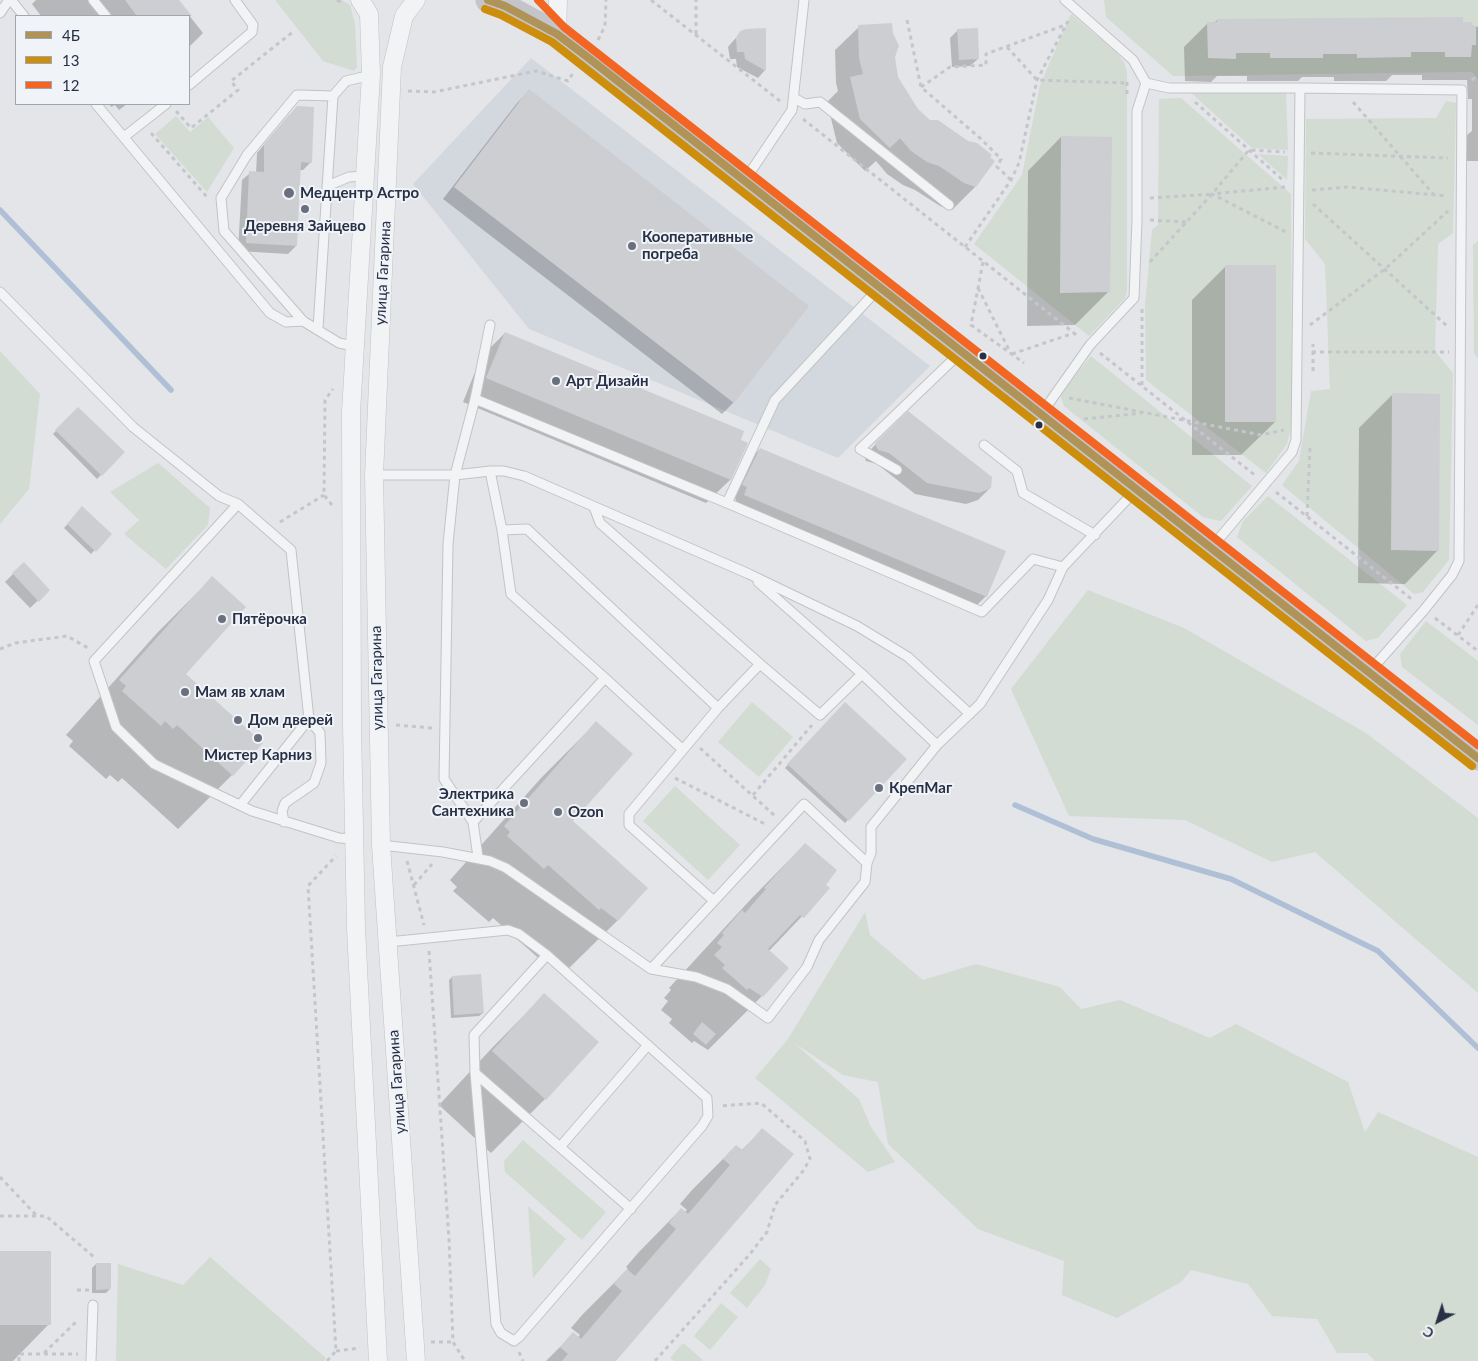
<!DOCTYPE html>
<html>
<head>
<meta charset="utf-8">
<style>
	body { margin:0 }
	#map { position:relative; width:1478px; height:1361px; overflow:hidden; background:#e3e5e8; font-family:Lato,sans-serif }
	canvas { display:block }
	.legend { position:absolute; left:15px; top:15px; width:175px; height:90px; box-sizing:border-box; background:#f0f3f8; border:1px solid #a0a5b0; margin:0; padding:6px 9px; list-style:none; font-size:15px; color:#273044 }
	.legend li { display:flex; align-items:center; gap:10px; height:25px }
	.legend b { width:25px; border:1px solid #a0a5b0 }
	.north { position:absolute; left:1413px; top:1296px; width:50px; height:50px; -webkit-text-stroke:4px #f0f3f8; paint-order:stroke; rotate:220deg; font-size:14px; font-weight:700; line-height:20px; text-align:center; color:#273044 }
	.north::after { content:''; display:block; margin:auto; width:18px; height:22px; background:#273044; clip-path:polygon(50% 0,100% 100%,50% 72%,0 100%) }
</style>
</head>
<body>
<div id="map">
<canvas width="1478" height="1361"></canvas>
<ul class="legend">
<li><b style="height:6px;background:#af9357"></b>4Б</li>
<li><b style="height:6px;background:#cd8e0e"></b>13</li>
<li><b style="height:6px;background:#f26522"></b>12</li>
</ul>
<div class="north">С</div>
</div>
<script>
const ctx = document.querySelector('canvas').getContext('2d');
ctx.lineJoin = 'round';
function fillPath(path, color) { ctx.fillStyle = color; ctx.fill(path, 'evenodd'); }
const shape = rows => new Path2D(rows.map(r => 'M' + r).join(''));
function trace(path, color, width, dash) { ctx.strokeStyle = color; ctx.lineWidth = width; ctx.lineCap = dash ? 'butt' : 'round'; ctx.setLineDash(dash || []); ctx.stroke(path); }
function write(font, color, halo, rows, align = 'center') {
  ctx.font = font + ' Lato,sans-serif'; ctx.lineWidth = 4; ctx.setLineDash([]); ctx.textBaseline = 'middle'; ctx.strokeStyle = halo; ctx.fillStyle = color; for (const [text, x, y, turn = 0] of rows) {
    ctx.save(); ctx.translate(x, y); ctx.rotate((+turn || 0) * Math.PI / 180); ctx.textAlign = isNaN(turn) ? turn : align; if (halo) ctx.strokeText(text, 0, 0); ctx.fillText(text, 0, 0); ctx.restore();
  }
}
fillPath(shape([
	[531,58,930,366,838,458,529,329,413,184]
]), '#d3d8df');
fillPath(shape([
	[275,0,342,0,350,5,355,24,357,67,354,71,323,61],
	[1104,0,1478,0,1478,79,1472,72,1173,76,1106,17],
	[1071,14,1116,52,1124,62,1127,72,1127,290,1125,298,1089,336,974,244,1022,175,1040,85],
	[1189,91,1286,92,1288,150,1252,148],
	[1181,98,1291,194,1292,424,1287,444,1266,473,1146,380,1145,306,1152,230,1158,225,1159,99],
	[1446,101,1456,103,1453,233,1438,244,1435,351,1453,373,1449,560,1423,592,1414,594,1282,485,1299,461,1311,391,1330,389,1325,264,1305,239,1306,119,1436,118],
	[176,116,190,132,208,117,234,148,207,192,155,134],
	[1258,154,1288,156,1287,180],
	[1478,241,1478,358,1474,354,1473,245],
	[0,351,40,394,29,489,0,524],
	[1091,356,1252,486,1221,521,1203,517,1064,406,1060,394],
	[158,463,210,508,208,525,166,569,124,534,139,520,110,492],
	[1268,496,1407,605,1378,638,1366,641,1237,537,1243,521],
	[1088,590,1184,628,1366,733,1478,818,1478,993,1315,852,1272,862,1185,820,1069,816,1011,689],
	[1426,621,1478,661,1478,725,1402,667,1400,654],
	[752,702,793,737,759,777,718,742],
	[675,786,740,845,708,880,643,821],
	[865,912,870,935,923,980,976,964,1060,987,1081,1009,1120,1000,1210,1038,1236,1024,1348,1082,1365,1132,1378,1112,1478,1157,1478,1361,1375,1361,1367,1353,1337,1353,1317,1319,1272,1316,1248,1284,1191,1270,1181,1282,1117,1318,1062,1295,1064,1261,978,1229,888,1144,878,1082,843,1075,794,1043,859,1099,871,1127,895,1162,868,1172,755,1078,788,1039],
	[523,1140,606,1212,582,1240,505,1172,504,1161],
	[528,1206,566,1239,533,1278],
	[210,1257,326,1358,324,1361,116,1361,118,1264,183,1285],
	[760,1259,771,1269,765,1285,747,1308,730,1293],
	[721,1303,738,1317,710,1350,694,1336],
	[683,1343,703,1360,702,1361,674,1361,670,1358]
]), '#d2dcd3');
fillPath(shape([
	[36,0,177,0,203,33,189,47,189,16,41,16,32,4],
	[1217,20,1462,23,1478,27,1478,161,1467,161,1467,135,1472,131,1472,99,1468,99,1467,80,1422,80,1422,75,1392,75,1386,81,1334,81,1334,77,1302,77,1298,81,1247,81,1247,76,1217,76,1211,82,1185,81,1184,47,1208,23,1214,23],
	[859,27,894,57,897,77,917,110,975,187,952,210,940,206,915,190,903,185,887,174,876,161,865,171,837,143,827,102,838,91,836,83,835,50],
	[765,29,765,70,758,78,737,67,736,59,730,59,728,47,741,32],
	[958,30,978,59,970,66,952,67,950,38],
	[529,91,734,402,722,414,443,199,517,103],
	[109,104,127,104,119,110,115,105,111,107],
	[289,115,310,163,303,170,299,170,296,246,288,254,238,251,242,180,250,173,256,173,257,153],
	[1061,137,1109,291,1075,325,1027,326,1028,171],
	[1225,267,1275,422,1241,455,1192,455,1192,300],
	[505,333,747,443,730,480,706,503,463,402,481,357],
	[1392,395,1438,550,1405,584,1358,583,1359,428],
	[78,408,123,452,97,479,53,434],
	[876,444,990,488,978,500,966,504,915,494,877,464,866,461,864,456],
	[760,449,986,596,974,608,733,507,736,499,731,497,748,461],
	[79,512,110,534,91,554,64,528],
	[23,564,49,590,30,608,5,582],
	[212,578,185,674,232,775,178,829,122,778,118,782,110,775,106,779,69,746,73,741,66,735,158,632],
	[845,703,905,759,845,823,785,768],
	[596,723,571,821,618,920,563,974,546,961,544,963,493,918,489,922,453,891,457,887,450,880,542,777],
	[805,844,828,889,769,951,762,996,708,1050,694,1041,692,1043,669,1023,672,1019,661,1010,668,1001,664,998,671,990,669,988,751,899],
	[452,977,483,1013,479,1016,451,1018,449,980],
	[544,995,545,1099,491,1153,439,1105,491,1049],
	[763,1129,615,1361,546,1361,573,1334,577,1338,580,1335,571,1328,583,1314,628,1269,626,1267,638,1253,681,1209,685,1212,687,1210,680,1204,692,1190,736,1146,741,1151],
	[0,1252,49,1324,13,1361,0,1361],
	[96,1264,110,1289,106,1293,92,1293,92,1268]
]), '#0003');
trace(shape([
	[0,210,171,390],
	[1015,805,1093,839,1231,879,1378,951,1478,1048]
]), '#aebfd6', 5.5);
fillPath(shape([
	[125,0,179,0,192,16,137,16],
	[1463,17,1463,22,1472,22,1472,26,1476,26,1476,45,1472,45,1471,57,1445,57,1445,52,1411,52,1411,57,1357,58,1357,54,1323,54,1323,58,1270,58,1270,53,1236,53,1236,59,1208,58,1207,22,1217,22,1217,19],
	[892,23,893,33,899,46,895,57,898,77,918,109,930,120,938,120,968,141,977,143,992,155,990,157,995,161,976,187,964,183,939,166,927,162,911,151,900,138,890,148,860,119,850,77,863,74,859,58,858,25],
	[766,28,766,71,745,59,744,52,737,52,736,38,740,31,746,29],
	[978,28,979,59,959,60,957,29],
	[529,89,809,306,734,403,454,187],
	[297,106,314,107,312,163,301,162,297,246,246,243,249,171,264,172,264,144],
	[1061,136,1112,137,1110,292,1060,293],
	[1225,265,1276,265,1276,422,1225,422],
	[505,332,744,431,741,440,748,443,731,480,486,378],
	[1392,393,1440,394,1439,551,1391,550],
	[78,407,125,452,102,476,55,430],
	[908,411,992,477,991,488,979,493,927,483,889,453,878,450,875,443],
	[760,448,1006,551,987,597,744,495,747,487,742,485],
	[82,506,112,534,96,552,67,524],
	[24,562,50,590,39,602,12,573],
	[212,576,246,607,186,674,263,743,233,776,177,725,173,729,165,721,161,726,122,691,126,686,119,680],
	[845,702,907,759,849,821,787,764],
	[596,721,633,754,573,821,648,888,618,921,601,908,599,910,548,865,544,869,507,836,510,832,504,826],
	[805,843,837,870,826,885,830,888,804,918,800,915,768,949,789,968,763,997,749,988,747,990,722,968,725,965,714,955,722,947,717,943,724,935,722,933,742,910,745,913,766,889,764,888],
	[481,974,484,1013,454,1015,452,976],
	[544,993,599,1042,546,1100,492,1051],
	[702,1022,716,1034,706,1045,693,1034],
	[762,1128,794,1154,616,1361,562,1361,568,1354,560,1347,566,1340,573,1332,581,1339,622,1291,614,1284,620,1276,627,1269,635,1276,676,1229,669,1223,681,1208,688,1214,730,1165,723,1159,729,1152,736,1145,743,1150],
	[0,1251,51,1251,51,1325,0,1325],
	[96,1263,111,1263,111,1289,96,1290]
]), '#cdced2');
const service = shape([
	[11,0,24,16],
	[93,0,106,16],
	[1065,0,1133,60,1146,83],
	[0,13,9,0],
	[189,85,252,32,253,25,235,0],
	[794,98,805,104,820,102,949,205],
	[96,104,270,313,286,322,303,321],
	[124,137,166,104],
	[745,180,792,110,804,0],
	[327,186,349,177,364,176],
	[0,292,133,427,219,496,238,504],
	[490,325,475,399,727,503,982,612,1033,559,1063,567],
	[318,328,333,96],
	[354,346,339,343,303,321,224,231,221,198,247,155,297,95,333,96,346,81,371,75],
	[475,399,455,475,448,544,444,779,473,822,478,857],
	[1042,413,1090,345,1134,298,1137,220,1137,111,1146,83,1169,88,1300,88],
	[984,445,1017,471,1023,493,1095,535],
	[897,470,860,449,960,353],
	[490,471,502,530,511,594,605,678],
	[374,475,455,475,490,471,504,471,524,476,749,574,857,626,908,657,970,714],
	[727,503,775,400,878,289],
	[594,507,600,523,760,664,718,708,629,814,629,825,714,901],
	[502,530,527,529,718,708],
	[1212,547,1292,452,1296,440,1300,88,1462,90,1459,561,1452,575,1424,610,1370,671],
	[758,582,862,674],
	[760,664,820,715,862,674,937,745],
	[241,804,309,719,291,550,238,504,94,661,116,727,154,764,252,811,339,838,355,839],
	[284,822,282,811,285,803,314,783,321,763,320,733,309,719],
	[473,822,605,678,682,749],
	[381,845,443,852,490,861,506,868,651,969,696,977,727,989,768,1018,807,967,819,940,865,882,867,863,871,853,871,827,937,745,980,704,1048,600,1063,567,1136,490],
	[388,942,508,930,519,934,547,955,707,1098,708,1116,702,1126,519,1337,514,1341,501,1333,496,1324,475,1073,474,1035,547,955],
	[651,969,804,804,867,863],
	[475,1073,631,1209],
	[560,1147,648,1045],
	[91,1361,93,1305]
]);
const minor = shape([
	[360,0,369,14,371,75,351,412,352,725,356,928,378,1361],
	[416,0,404,16,392,67,374,475,381,845,416,1361],
	[557,34,558,0]
]);
trace(service, '#c1c3c6', 11);
trace(minor, '#c1c3c6', 19);
trace(shape([
	[337,0,343,4],
	[651,0,780,101],
	[907,20,921,87,981,139,1001,159,997,167,1011,180],
	[696,34,696,0],
	[598,40,605,26,606,0],
	[1007,47,1037,80,1127,83],
	[1472,80,1478,75],
	[921,87,950,67,986,65,986,54,1065,25],
	[408,91,434,92,536,71,568,81,573,73],
	[1127,94,1127,78],
	[1195,102,1284,181],
	[1353,102,1434,195],
	[176,111,191,128,238,90,231,81,294,31],
	[803,119,1079,337],
	[151,133,207,197],
	[1311,153,1448,158],
	[1285,187,1212,194,1286,232],
	[1312,190,1347,187,1447,196],
	[1150,198,1212,194],
	[1313,204,1447,326],
	[1150,220,1186,222],
	[965,247,1011,180,1019,163,1037,80,1068,21],
	[983,262,971,325,1024,363],
	[1150,262,1212,194,1249,150,1285,152],
	[978,288,1011,354],
	[1142,309,1142,385],
	[1310,325,1385,269,1448,211],
	[1312,352,1449,352],
	[1100,353,1256,476],
	[1012,354,1074,333],
	[1313,371,1313,344],
	[1069,398,1261,435,1284,430],
	[1084,419,1142,413],
	[1276,492,1414,601],
	[332,505,324,495,325,400,333,389],
	[1307,516,1310,447],
	[280,522,324,495],
	[1435,618,1478,651],
	[1458,635,1478,605],
	[0,649,15,643,67,636,88,648],
	[396,725,432,728],
	[700,748,775,816],
	[675,778,767,825],
	[753,795,812,725],
	[407,861,424,925],
	[414,885,432,864],
	[429,951,449,1239,453,1342,465,1361],
	[0,1177,37,1216],
	[0,1216,46,1216,94,1257],
	[77,1290,91,1290],
	[431,1342,453,1342],
	[336,1351,360,1348],
	[519,1352,523,1361],
	[44,1353,77,1321],
	[19,1361,19,1354,78,1354],
	[327,1361,336,1351,308,886,336,856],
	[655,1361,750,1254,767,1232,775,1205,803,1171,810,1159,805,1141,761,1103,719,1106]
]), '#c4c6cb', 3, [4, 4]);
trace(service, '#f2f3f5', 9);
trace(minor, '#f2f3f5', 18);
trace(shape([
	[488,0,505,6,557,34,586,56,1478,758]
]), '#c3c5ca', 25);
trace(shape([
	[488,0,505,6,557,34,586,56,1478,758]
]), '#af9357', 8);
trace(shape([
	[485,9,501,15,552,42,580,64,1472,766]
]), '#cd8e0e', 8);
trace(shape([
	[538,0,564,27,1478,745]
]), '#f26522', 8);
for (const [x, y, r, color] of [
	[289,193,6,"#696f7d"],
	[305,209,5,"#696f7d"],
	[632,246,5,"#696f7d"],
	[983,356,4.5,"#273044"],
	[556,381,5,"#696f7d"],
	[1039,425,4.5,"#273044"],
	[222,619,5,"#696f7d"],
	[185,692,5,"#696f7d"],
	[238,720,5,"#696f7d"],
	[258,738,5,"#696f7d"],
	[879,788,5,"#696f7d"],
	[524,803,5,"#696f7d"],
	[558,812,5,"#696f7d"]
]) { const dot = new Path2D(); dot.arc(x, y, r, 0, 2 * Math.PI); ctx.fillStyle = color; ctx.fill(dot); trace(dot, '#f0f3f8', 2); }
write('bold 15px', '#273044', '#f0f3f8', [
	["Медцентр Астро",300,193],
	["Деревня Зайцево",305,226,"center"],
	["Кооперативные",642,237],
	["погреба",642,254],
	["Арт Дизайн",566,381],
	["Пятёрочка",232,619],
	["Мам яв хлам",195,692],
	["Дом дверей",248,720],
	["Мистер Карниз",258,755,"center"],
	["КрепМаг",889,788],
	["Электрика",514,794,"right"],
	["Сантехника",514,811,"right"],
	["Ozon",568,812]
], 'left');
write('15px', '#273044', '#f0f3f8', [
	["улица Гагарина",383,273,-87],
	["улица Гагарина",377,678,-91],
	["улица Гагарина",397,1082,-94]
]);
</script>
</body>
</html>
